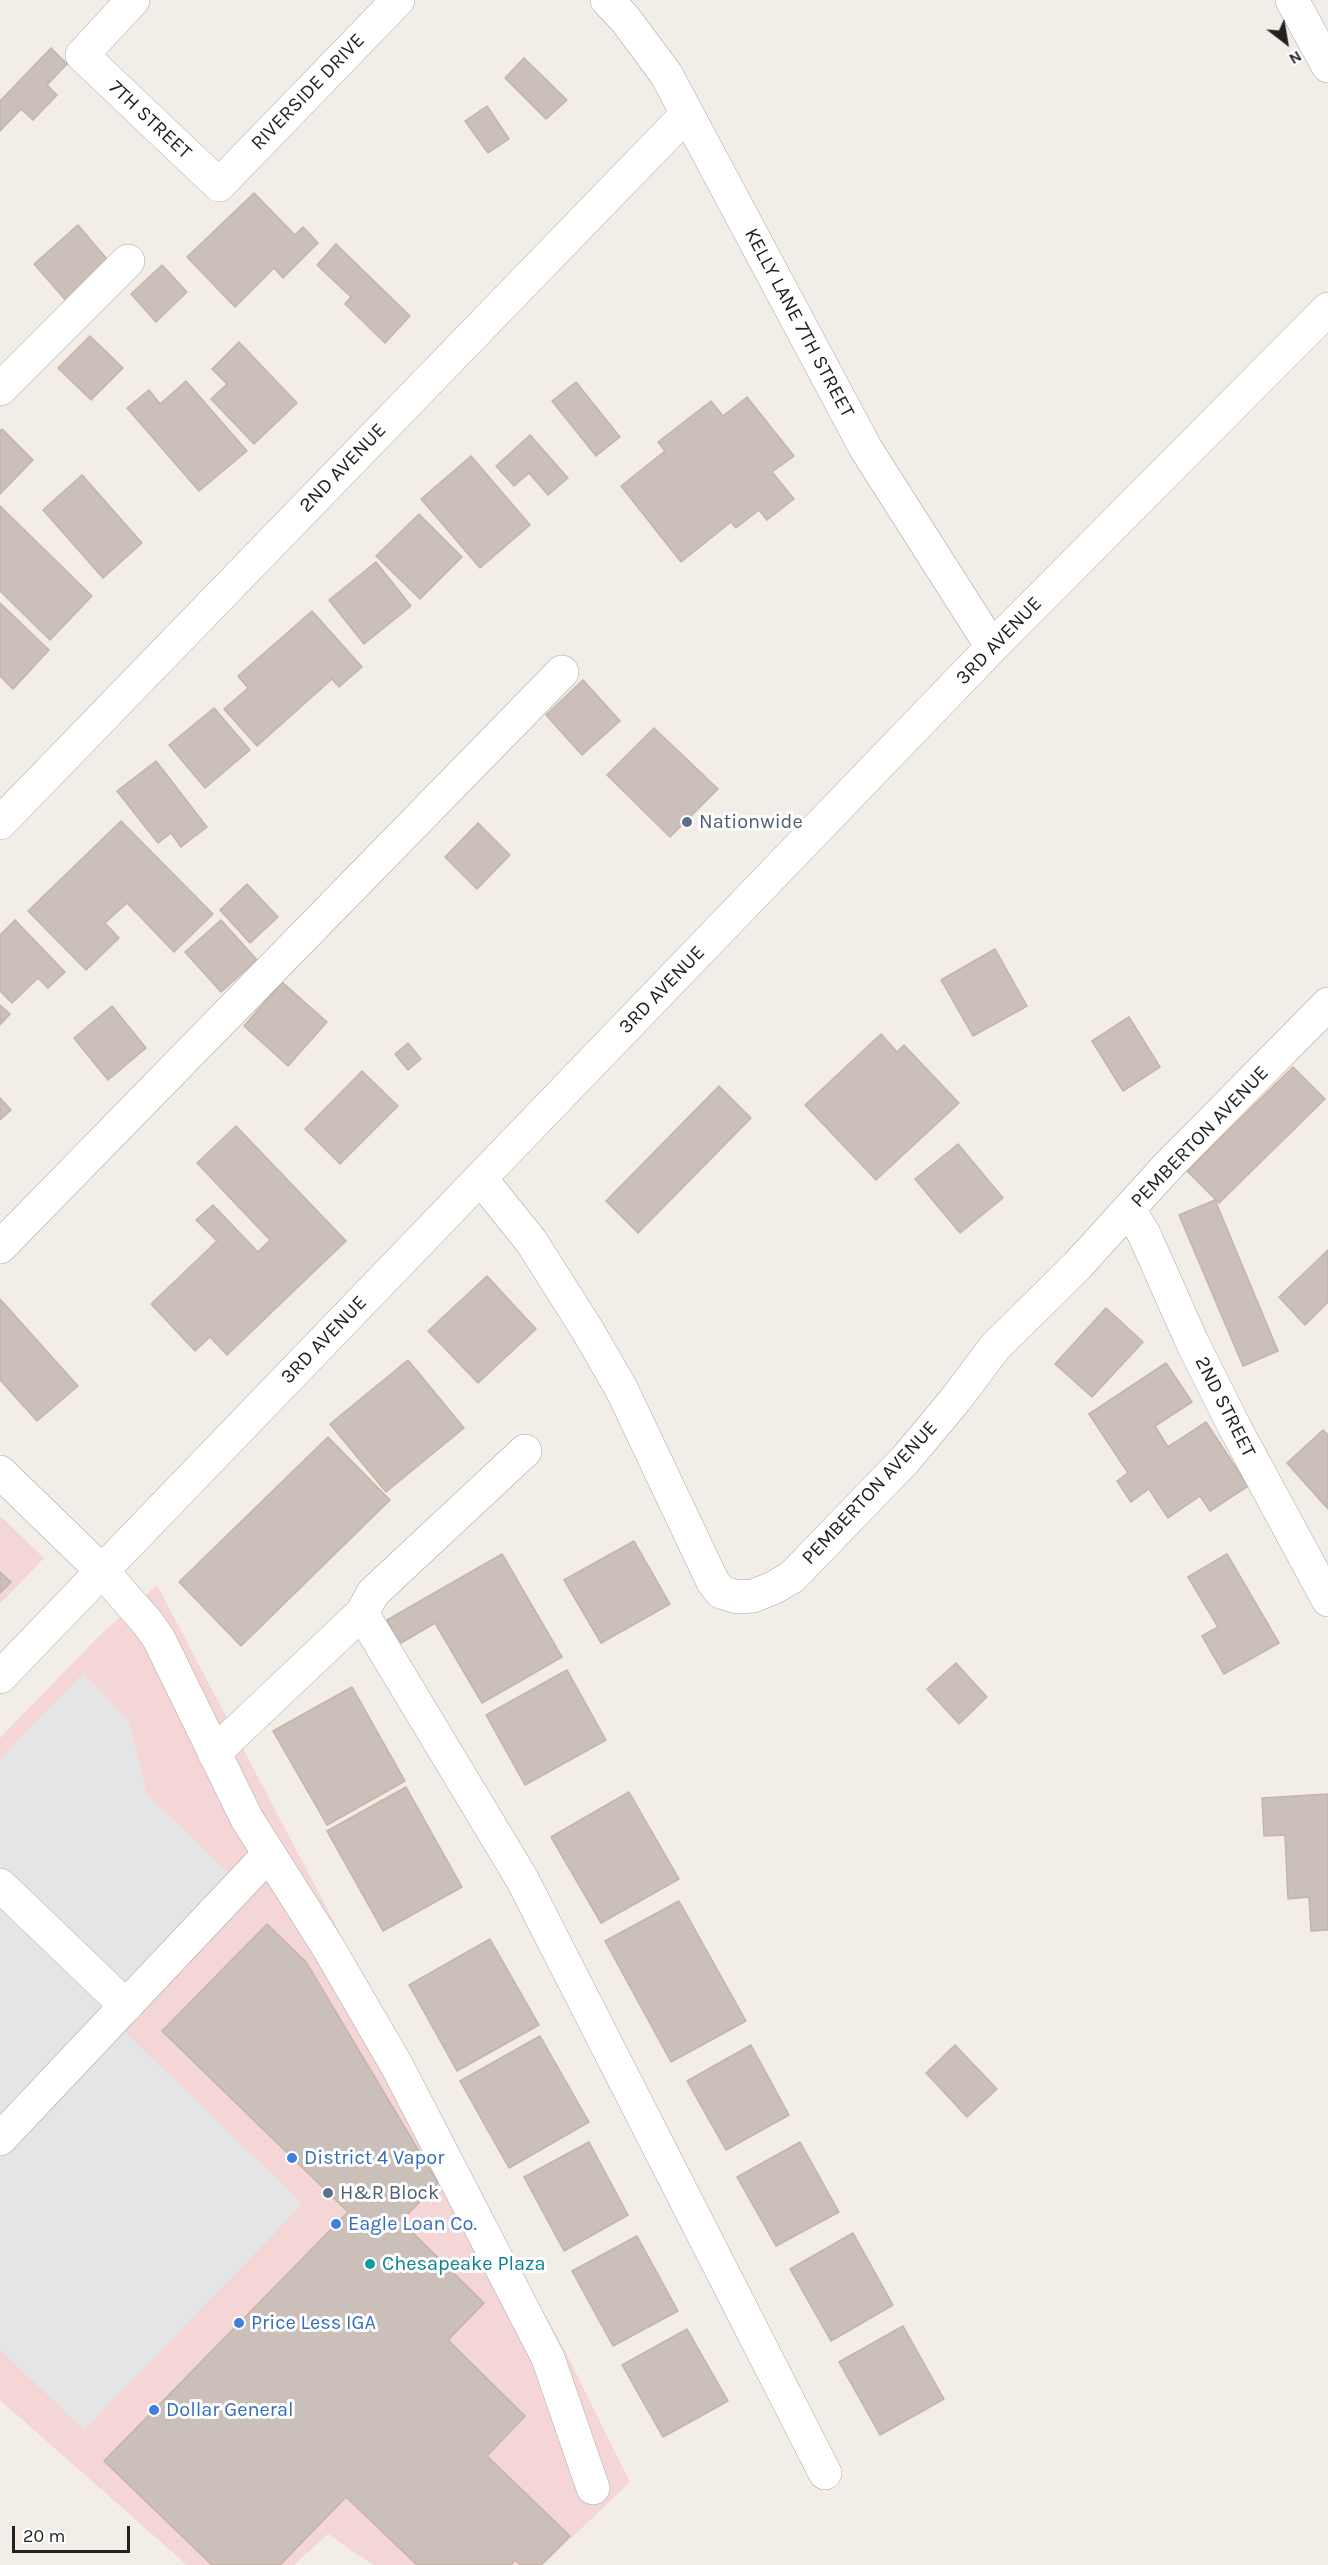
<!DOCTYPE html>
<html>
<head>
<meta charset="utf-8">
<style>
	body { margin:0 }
	#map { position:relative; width:1328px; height:2565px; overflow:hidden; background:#f2eee7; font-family:Karla,sans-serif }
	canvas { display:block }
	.north { position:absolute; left:1256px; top:12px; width:60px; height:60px; -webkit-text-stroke:4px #fff; paint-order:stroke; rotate:149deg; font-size:16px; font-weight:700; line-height:24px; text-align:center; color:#212121 }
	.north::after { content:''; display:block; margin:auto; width:21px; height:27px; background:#212121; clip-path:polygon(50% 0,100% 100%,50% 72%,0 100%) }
	.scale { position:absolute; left:12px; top:2526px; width:118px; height:27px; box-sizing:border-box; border:3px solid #212121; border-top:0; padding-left:8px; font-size:18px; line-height:21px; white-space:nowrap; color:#212121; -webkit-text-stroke:4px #fff; paint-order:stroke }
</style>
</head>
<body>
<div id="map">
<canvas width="1328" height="2565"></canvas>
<div class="north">N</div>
<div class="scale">20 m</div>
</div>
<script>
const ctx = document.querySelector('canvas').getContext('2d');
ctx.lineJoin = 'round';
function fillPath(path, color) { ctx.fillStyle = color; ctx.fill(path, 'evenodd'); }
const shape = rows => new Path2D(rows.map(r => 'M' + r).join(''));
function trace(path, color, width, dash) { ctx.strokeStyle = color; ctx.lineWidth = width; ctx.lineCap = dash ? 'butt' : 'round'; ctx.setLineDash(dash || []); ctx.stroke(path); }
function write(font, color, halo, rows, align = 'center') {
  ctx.font = font + ' Karla,sans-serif'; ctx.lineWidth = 6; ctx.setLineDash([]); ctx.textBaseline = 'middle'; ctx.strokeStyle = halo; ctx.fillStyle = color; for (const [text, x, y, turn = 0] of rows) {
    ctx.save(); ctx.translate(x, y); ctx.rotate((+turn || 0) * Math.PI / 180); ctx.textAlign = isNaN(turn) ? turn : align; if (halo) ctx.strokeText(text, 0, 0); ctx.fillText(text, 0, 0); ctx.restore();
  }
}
fillPath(shape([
	[0,1516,44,1558,0,1604],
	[157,1585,455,2152,566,2353,630,2482,543,2565,373,2565,328,2534,294,2565,187,2565,0,2400,0,1738,104,1631]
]), '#f3d6d5');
fillPath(shape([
	[83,1673,129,1720,147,1794,240,1884,113,2020,303,2204,84,2430,0,2350,0,1759]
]), '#e5e5e5');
const building = shape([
	[51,48,67,64,47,85,57,95,33,120,21,109,0,131,0,101,51,48],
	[524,58,567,100,546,119,505,78,524,58],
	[487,106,509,139,488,153,465,121,487,106],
	[254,193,295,235,303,227,318,243,283,278,274,268,235,307,187,257,254,193],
	[78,225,112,265,69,304,34,264,78,225],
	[336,244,410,316,385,343,345,304,351,297,317,265,336,244],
	[162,265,187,292,156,322,131,294,162,265],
	[90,336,123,368,91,400,58,368,90,336],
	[239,342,297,403,254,444,211,399,227,384,212,369,239,342],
	[186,381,247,451,199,491,127,408,149,390,160,404,186,381],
	[576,382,620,437,596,456,552,401,576,382],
	[747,397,794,456,772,472,794,499,767,520,759,510,736,528,731,522,681,562,621,486,665,451,658,442,711,401,723,416,747,397],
	[2,429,33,460,0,494,0,431,2,429],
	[530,435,568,478,548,495,529,473,514,486,496,466,530,435],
	[471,456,530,525,480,568,421,499,471,456],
	[82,475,142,543,103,578,43,510,82,475],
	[0,506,92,596,50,640,0,591,0,506],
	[419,514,462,557,420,599,376,556,419,514],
	[376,562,411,606,364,644,329,600,376,562],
	[0,603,49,650,13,689,0,676,0,603],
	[312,611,362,667,339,687,332,679,257,746,224,709,248,688,238,676,312,611],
	[583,680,620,721,582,755,546,715,583,680],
	[214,708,250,750,205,788,169,745,214,708],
	[654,728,718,789,670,837,607,775,654,728],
	[156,761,207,827,181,847,171,833,158,843,117,791,156,761],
	[121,821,213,914,174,952,127,903,105,923,119,938,86,970,28,911,121,821],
	[478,823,510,855,477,889,445,857,478,823],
	[247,884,278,917,250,943,220,910,247,884],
	[15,920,65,972,48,988,38,978,12,1003,0,991,0,935,15,920],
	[221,920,257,960,221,992,185,952,221,920],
	[995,949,1027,1006,973,1036,941,980,995,949],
	[282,982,327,1022,288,1066,244,1026,282,982],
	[0,1005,10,1014,0,1025,0,1005],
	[112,1006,146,1048,108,1080,74,1038,112,1006],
	[1129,1017,1160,1067,1123,1091,1092,1041,1129,1017],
	[881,1034,897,1052,904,1045,959,1103,876,1180,805,1105,881,1034],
	[408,1043,421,1059,408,1070,395,1054,408,1043],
	[1293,1067,1325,1099,1219,1203,1187,1171,1293,1067],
	[362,1071,398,1106,340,1164,305,1129,362,1071],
	[719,1086,751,1118,638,1233,606,1201,719,1086],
	[0,1098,11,1110,0,1120,0,1098],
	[236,1126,346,1241,227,1355,210,1337,195,1351,151,1304,217,1241,196,1220,213,1205,258,1252,270,1240,197,1163,236,1126],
	[958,1144,1003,1198,960,1233,915,1179,958,1144],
	[1215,1200,1278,1351,1243,1366,1179,1215,1215,1200],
	[1328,1250,1328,1302,1305,1325,1279,1297,1328,1250],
	[487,1276,536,1329,478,1383,428,1331,487,1276],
	[0,1299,78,1386,37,1421,0,1380,0,1299],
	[1106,1308,1143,1342,1092,1397,1055,1364,1106,1308],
	[408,1360,464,1428,386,1492,330,1424,408,1360],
	[1166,1363,1192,1402,1155,1426,1168,1447,1206,1422,1248,1486,1210,1511,1200,1496,1168,1518,1149,1489,1131,1502,1117,1481,1128,1473,1089,1414,1166,1363],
	[1323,1430,1328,1435,1328,1509,1287,1463,1323,1430],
	[328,1437,390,1500,241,1646,179,1582,328,1437],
	[634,1541,670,1604,601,1643,564,1580,634,1541],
	[502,1554,562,1657,482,1703,435,1623,401,1643,387,1620,502,1554],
	[1227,1554,1279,1643,1224,1674,1202,1636,1218,1627,1188,1577,1227,1554],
	[0,1572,11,1582,0,1593,0,1572],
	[956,1663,987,1697,959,1724,927,1689,956,1663],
	[567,1670,606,1740,525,1785,486,1715,567,1670],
	[352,1687,405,1781,327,1825,273,1731,352,1687],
	[406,1787,462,1887,383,1931,327,1831,406,1787],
	[629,1792,679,1879,601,1923,551,1837,629,1792],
	[1328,1794,1328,1930,1311,1931,1309,1897,1288,1899,1285,1835,1264,1836,1262,1798,1328,1794],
	[679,1901,746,2021,671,2062,605,1941,679,1901],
	[267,1924,306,1962,438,2183,401,2221,484,2303,448,2340,525,2416,487,2456,570,2536,541,2565,521,2565,515,2560,511,2565,417,2565,346,2497,280,2565,212,2565,104,2461,348,2212,162,2031,267,1924],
	[490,1939,539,2025,457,2071,409,1985,490,1939],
	[540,2036,589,2122,509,2168,460,2081,540,2036],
	[751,2045,789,2115,726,2150,687,2081,751,2045],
	[955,2045,997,2089,967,2117,926,2073,955,2045],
	[589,2142,628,2215,564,2251,524,2177,589,2142],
	[800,2142,839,2212,776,2246,737,2177,800,2142],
	[853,2233,893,2305,831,2341,790,2269,853,2233],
	[637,2236,678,2311,613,2346,572,2271,637,2236],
	[903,2326,944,2399,880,2435,839,2362,903,2326],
	[687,2329,728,2401,663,2437,622,2365,687,2329]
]);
fillPath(building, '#cac0b9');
trace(building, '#c5b4a8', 1.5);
const minor = shape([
	[133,0,82,55,219,185,398,0],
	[607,0,625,19,666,74,866,449,992,647],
	[1292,0,1328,66],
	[0,389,128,261],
	[0,823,687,114],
	[481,1179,531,1241,588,1331,622,1390,713,1582,721,1592,737,1597,753,1596,773,1588,792,1577,905,1460,956,1399,995,1347,1077,1266,1167,1167,1328,1004],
	[1130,1211,1144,1234,1192,1342,1234,1426,1328,1600],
	[0,1247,562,672],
	[0,1472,102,1571,147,1622,159,1639,247,1819,328,1947,397,2066,548,2358,593,2488],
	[362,1613,522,1879,825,2473],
	[0,1677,992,647,1328,309],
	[214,1753,362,1613,373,1593,525,1451],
	[0,1885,126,2006],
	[0,2139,269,1854]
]);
trace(minor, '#a8a8a8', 34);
trace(minor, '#fff', 33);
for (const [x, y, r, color] of [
	[687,822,6,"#5c6f8a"],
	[292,2158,6,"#3f7fe0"],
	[328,2193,6,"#5c6f8a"],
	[336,2224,6,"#3f7fe0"],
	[370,2264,6,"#0f9aa8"],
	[239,2323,6,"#3f7fe0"],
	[154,2410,6,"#3f7fe0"]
]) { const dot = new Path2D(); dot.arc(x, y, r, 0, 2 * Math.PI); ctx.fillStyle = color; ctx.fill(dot); trace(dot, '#fff', 2); }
write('20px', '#212121', '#fff', [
	["RIVERSIDE DRIVE",308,92,-46],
	["7TH STREET",150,120,43],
	["KELLY LANE 7TH STREET",799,323,62],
	["2ND AVENUE",343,468,-46],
	["3RD AVENUE",999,641,-46],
	["3RD AVENUE",662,990,-46],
	["PEMBERTON AVENUE",1200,1137,-46],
	["3RD AVENUE",324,1340,-46],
	["2ND STREET",1225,1407,63],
	["PEMBERTON AVENUE",870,1493,-47]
]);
write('20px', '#4e5e75', '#fff', [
	["Nationwide",699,822],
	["H&R Block",340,2193]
], 'left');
write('20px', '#366cbe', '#fff', [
	["District 4 Vapor",304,2158],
	["Eagle Loan Co.",348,2224],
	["Price Less IGA",251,2323],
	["Dollar General",166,2410]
], 'left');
write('20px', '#0d838f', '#fff', [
	["Chesapeake Plaza",382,2264]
], 'left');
</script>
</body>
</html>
